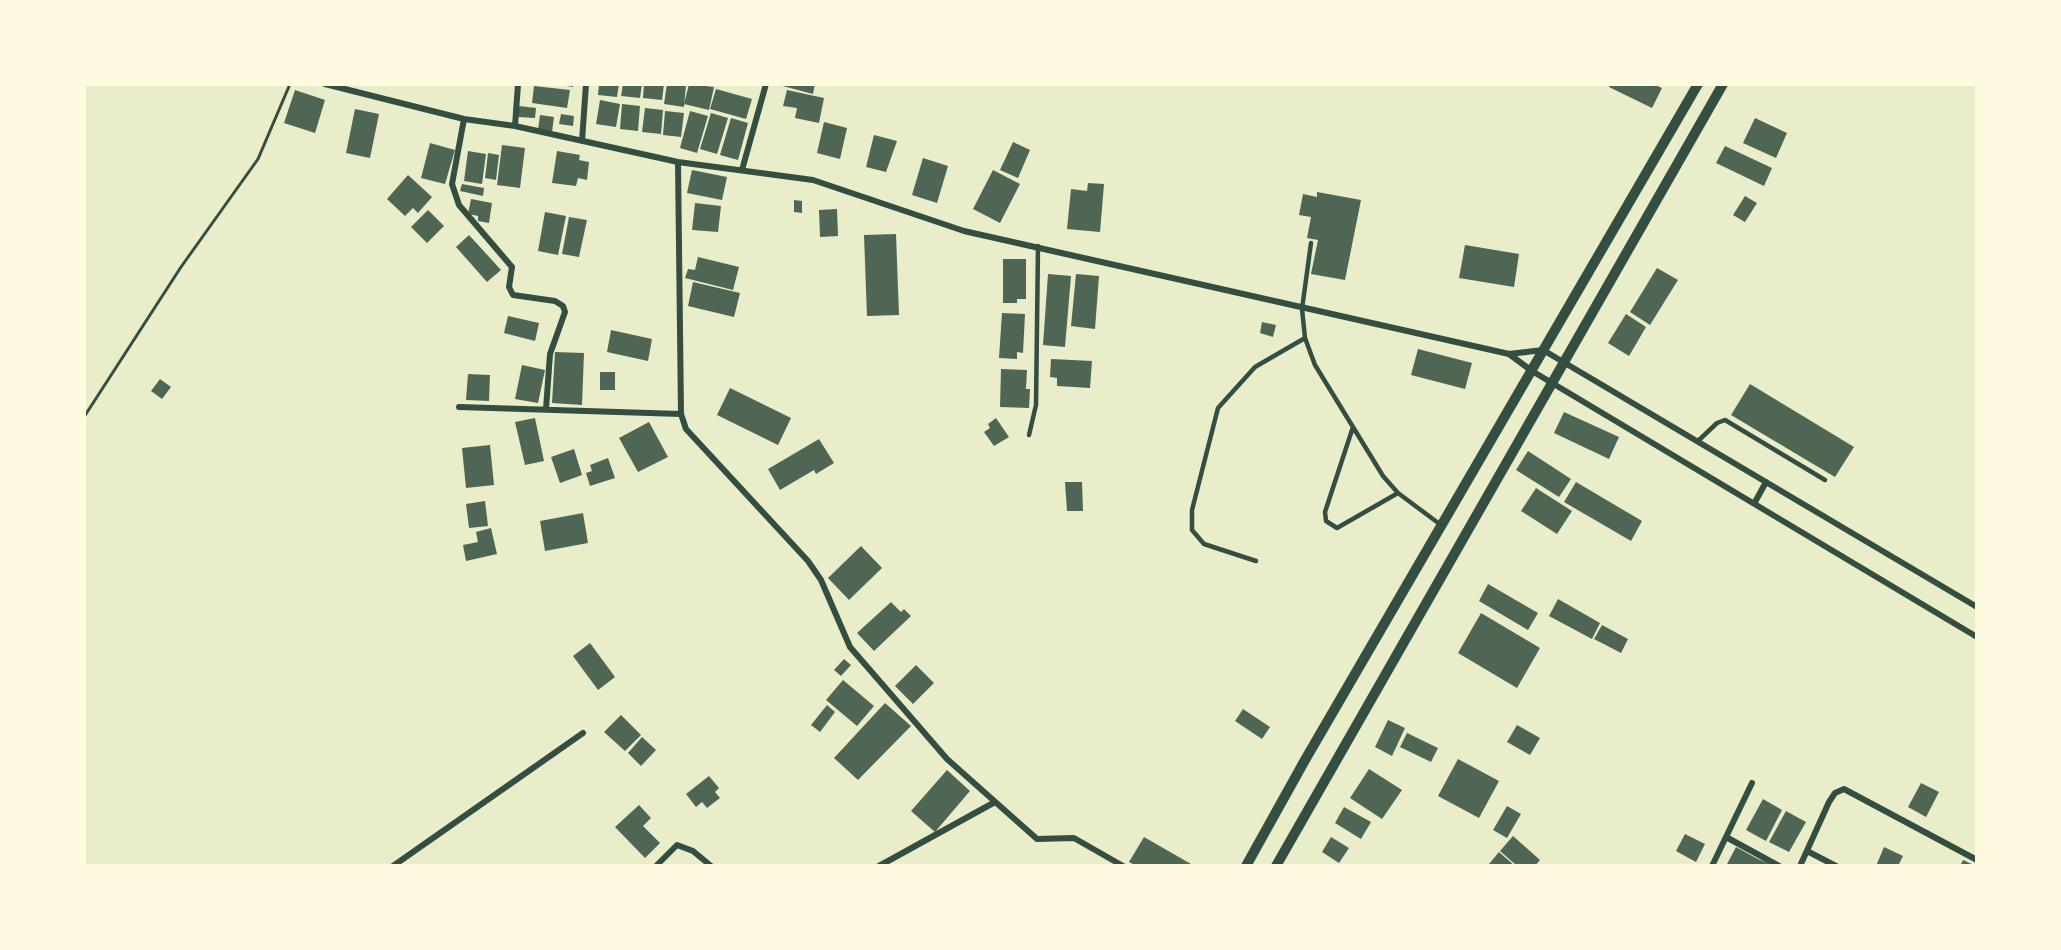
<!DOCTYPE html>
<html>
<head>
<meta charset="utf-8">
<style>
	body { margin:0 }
	#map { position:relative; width:2061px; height:950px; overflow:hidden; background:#e9edc9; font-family:Cabin,sans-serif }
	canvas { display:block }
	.frame { position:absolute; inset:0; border:86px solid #fefae0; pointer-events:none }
</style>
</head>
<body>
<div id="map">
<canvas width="2061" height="950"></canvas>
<div class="frame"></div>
</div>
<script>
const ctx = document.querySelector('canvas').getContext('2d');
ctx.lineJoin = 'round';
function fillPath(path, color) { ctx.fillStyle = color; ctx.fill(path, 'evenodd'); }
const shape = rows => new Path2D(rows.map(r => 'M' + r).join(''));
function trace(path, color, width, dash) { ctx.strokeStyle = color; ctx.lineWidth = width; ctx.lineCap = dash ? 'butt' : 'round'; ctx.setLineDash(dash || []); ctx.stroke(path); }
fillPath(shape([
	[553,84,573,84,573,87],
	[599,84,619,84,617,97,598,95],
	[623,84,642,84,640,98,621,96],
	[644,84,664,84,662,100,643,98],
	[667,84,686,85,684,107,664,104],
	[689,84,714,87,709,110,684,104],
	[775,84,815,84,813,94],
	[1611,84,1653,84,1662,88,1652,108,1609,87],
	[534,86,570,90,567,108,532,103],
	[716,89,752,99,746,119,710,109],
	[295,90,325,100,315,133,284,123],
	[787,90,824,98,819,123,795,118,797,108,783,106],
	[600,100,620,104,616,127,596,124],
	[622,104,640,106,638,131,620,129],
	[519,106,536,108,535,118,518,117],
	[645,108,663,110,661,134,642,132],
	[355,109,379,114,370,158,346,153],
	[665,111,684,113,681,137,663,135],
	[690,111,708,116,697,153,680,148],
	[711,113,728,118,717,154,700,149],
	[561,114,574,116,573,126,559,124],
	[540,115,554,117,552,132,538,130],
	[731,118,748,123,738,160,720,155],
	[1755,118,1787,133,1776,158,1743,143],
	[824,122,847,128,840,159,817,153],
	[874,135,897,141,886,172,866,167],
	[1013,142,1030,150,1018,178,1000,170],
	[430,143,455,150,445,184,421,178],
	[502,145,525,148,520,188,497,185],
	[1725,146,1772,168,1764,186,1716,163],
	[468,151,486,154,482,184,464,181],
	[557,151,580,155,579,160,589,162,587,180,578,178,576,186,552,183],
	[488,153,499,155,496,180,485,178],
	[923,158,948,166,937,203,912,195],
	[692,170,727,177,722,200,687,193],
	[993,170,1020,184,1000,223,973,209],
	[408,175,432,197,418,213,413,208,405,216,387,199],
	[1088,183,1104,184,1100,232,1067,229,1071,189,1087,191],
	[462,184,484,188,483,196,460,191],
	[1317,192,1361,200,1345,280,1311,274,1318,240,1307,238,1311,217,1299,215,1303,194,1317,197],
	[1745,196,1757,203,1745,222,1733,215],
	[471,199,492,203,489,223,478,221,478,216,468,214],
	[794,200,802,201,802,213,794,212],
	[695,203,721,206,718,232,692,230],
	[837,209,838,236,820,237,819,210],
	[428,210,444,226,427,243,411,227],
	[545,212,566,216,558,255,538,251],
	[569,217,587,220,579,257,562,254],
	[896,234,899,315,867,316,864,235],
	[469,235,501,270,487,282,456,247],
	[1465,245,1519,254,1514,287,1459,278],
	[698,257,739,267,733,290,685,278,688,269,695,270],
	[1003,259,1026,259,1026,299,1017,299,1017,303,1003,303],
	[1657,268,1678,280,1650,325,1630,312],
	[1048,274,1071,276,1065,347,1043,345],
	[1076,274,1099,276,1095,329,1071,326],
	[693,282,740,293,734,317,688,306],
	[1002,313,1025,314,1023,353,1017,352,1017,359,999,358],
	[1626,314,1646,327,1629,356,1608,343],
	[508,316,539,323,535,341,504,333],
	[1262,322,1276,325,1273,337,1260,333],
	[611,330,652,339,648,361,607,352],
	[1418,349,1472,363,1465,389,1411,375],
	[555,352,584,353,582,405,552,403],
	[1051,359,1092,361,1090,388,1057,386,1057,378,1050,377],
	[522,365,545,370,538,403,515,399],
	[1001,369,1027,370,1026,389,1030,389,1029,408,1000,407],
	[600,372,615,372,615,390,600,390],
	[468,374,490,375,489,401,466,400],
	[160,379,171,387,162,399,151,391],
	[1750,384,1854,447,1835,477,1731,415],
	[730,388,791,418,778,445,717,415],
	[1564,412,1619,437,1609,459,1554,433],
	[535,418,544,461,525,465,515,422],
	[996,418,1009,437,994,446,984,432,990,428,988,424],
	[649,422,668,457,638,472,619,438],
	[819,439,834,463,816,474,814,470,780,490,768,469],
	[490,445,494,485,466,488,462,448],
	[574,449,582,475,560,483,551,457],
	[1528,451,1571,479,1559,497,1516,470],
	[608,458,615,478,590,486,586,473,592,471,590,465],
	[1065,482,1082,482,1083,511,1067,511],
	[1576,482,1642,521,1631,541,1564,502],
	[1536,488,1572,511,1557,534,1521,511],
	[485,501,488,526,469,528,466,504],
	[583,513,588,543,545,551,540,521],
	[491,528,497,554,466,561,463,545,478,542,476,532],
	[861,546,882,568,849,600,828,578],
	[1488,584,1538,613,1528,630,1479,601],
	[1558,599,1600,623,1592,639,1549,616],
	[891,602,901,612,904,609,911,616,874,651,857,633],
	[1481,613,1540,648,1517,688,1458,653],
	[1602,625,1628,639,1621,653,1594,639],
	[590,643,615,677,598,690,573,656],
	[844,659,851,665,841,676,834,670],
	[916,665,934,683,913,704,895,686],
	[843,680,874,706,857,726,826,700],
	[885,703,911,726,858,780,834,758],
	[827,705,835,712,820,732,811,725],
	[1243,709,1270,727,1262,739,1235,721],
	[621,715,641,735,625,751,604,732],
	[1388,720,1405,728,1392,756,1375,747],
	[1517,725,1540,738,1530,755,1507,742],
	[1407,733,1438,748,1431,762,1400,747],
	[642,737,656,750,641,766,628,753],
	[1458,759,1499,781,1479,818,1438,796],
	[1369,769,1402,790,1382,819,1350,798],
	[947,770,970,791,935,832,911,811],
	[709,776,719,788,715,792,720,798,707,808,702,802,696,807,686,794],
	[1921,783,1939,792,1926,817,1908,807],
	[1763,799,1782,810,1766,841,1746,830],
	[639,805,651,818,643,826,660,843,645,858,615,827],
	[1507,806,1521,814,1507,838,1493,830],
	[1344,807,1371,822,1361,839,1335,823],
	[1786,811,1806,822,1789,852,1769,842],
	[1685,834,1705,844,1696,862,1676,851],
	[1513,836,1540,860,1535,866,1517,866,1500,851],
	[1144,837,1191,864,1190,866,1137,866,1129,862],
	[1331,837,1349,848,1339,863,1322,852],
	[1736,847,1758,859,1774,866,1726,866],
	[1884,847,1903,856,1898,866,1876,866],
	[1499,852,1515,866,1491,866,1489,864],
	[1963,860,1976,866,1960,866]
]), '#4f6655');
trace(shape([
	[84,417,181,267,258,159,290,84]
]), '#344e41', 3);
trace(shape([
	[1311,243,1302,309,1305,338,1315,365,1383,476,1398,493,1441,525],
	[1353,427,1325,512,1326,521,1337,528,1398,493],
	[1029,435,1036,405,1038,246],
	[1698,441,1717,423,1725,420,1825,480],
	[1256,561,1204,544,1192,530,1192,510,1218,408,1255,367,1305,338]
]), '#344e41', 4.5);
trace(shape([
	[325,84,464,119,515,126,678,162,813,180,964,231,1487,349,1509,354,1543,350,1977,607],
	[464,119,452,184,459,205,512,267,509,287,513,295,555,301,563,306,565,312,550,354,546,409],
	[515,126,518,84],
	[582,141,586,84],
	[678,162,681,414,686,429,808,561,821,580,850,647,947,759,1037,839,1074,838,1123,866],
	[742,170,766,84],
	[1509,354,1532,371,1977,637],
	[459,407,681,414],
	[1755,502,1766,482],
	[1726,837,1779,866],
	[1807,851,1836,866],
	[393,866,583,733],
	[656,866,677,845,693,851,711,866],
	[879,866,995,802],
	[1712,866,1752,783],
	[1800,866,1829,802,1835,793,1844,789,1977,860]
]), '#344e41', 6);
trace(shape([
	[1246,866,1305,760,1698,84],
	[1276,866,1723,84]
]), '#344e41', 10);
</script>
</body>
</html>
